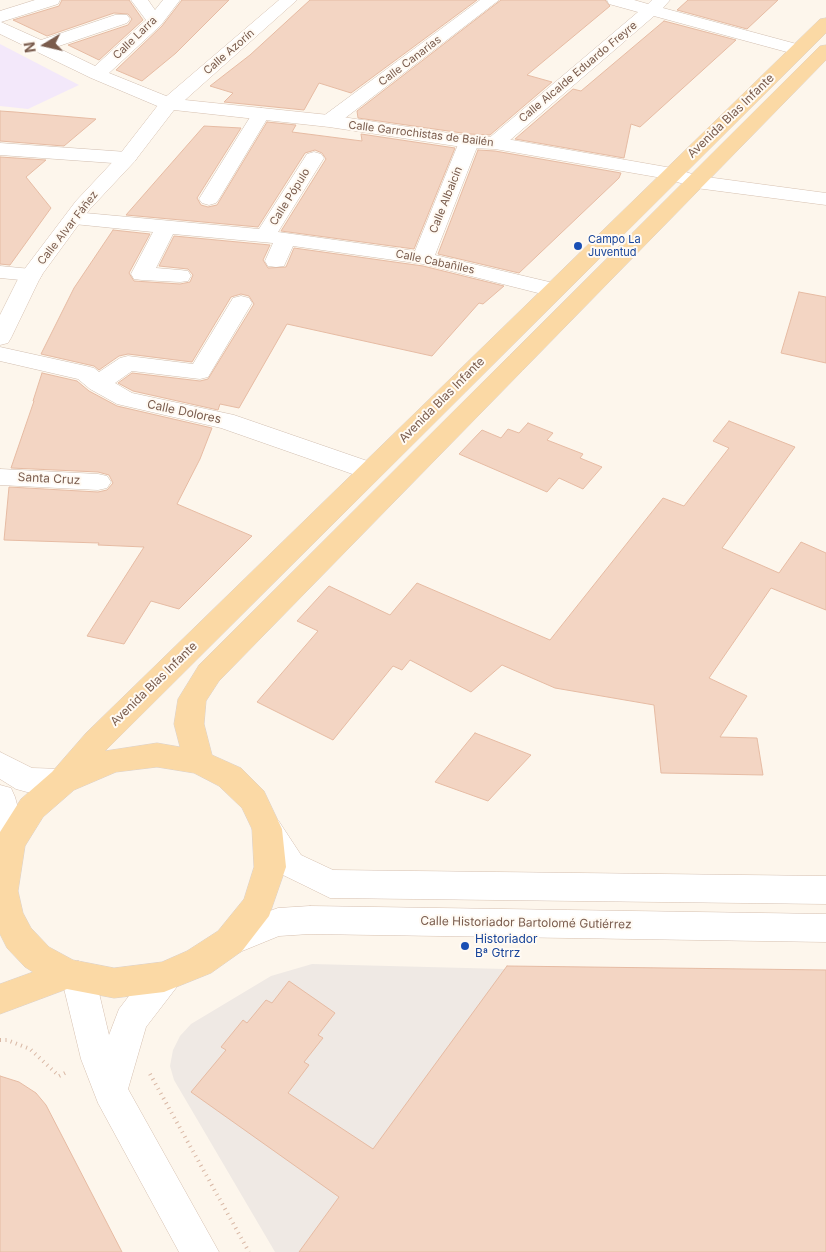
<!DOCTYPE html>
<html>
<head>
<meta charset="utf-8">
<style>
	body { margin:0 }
	#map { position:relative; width:826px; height:1252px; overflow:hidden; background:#fdf6ec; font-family:Inter,sans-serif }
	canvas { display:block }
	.north { position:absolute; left:20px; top:20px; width:50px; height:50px; -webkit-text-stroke:4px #fffaf3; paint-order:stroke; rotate:261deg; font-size:14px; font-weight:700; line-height:20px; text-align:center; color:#7a5c4d }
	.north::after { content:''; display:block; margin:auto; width:18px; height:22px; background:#7a5c4d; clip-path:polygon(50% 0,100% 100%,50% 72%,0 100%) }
</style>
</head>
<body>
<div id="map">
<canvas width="826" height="1252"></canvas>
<div class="north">N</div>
</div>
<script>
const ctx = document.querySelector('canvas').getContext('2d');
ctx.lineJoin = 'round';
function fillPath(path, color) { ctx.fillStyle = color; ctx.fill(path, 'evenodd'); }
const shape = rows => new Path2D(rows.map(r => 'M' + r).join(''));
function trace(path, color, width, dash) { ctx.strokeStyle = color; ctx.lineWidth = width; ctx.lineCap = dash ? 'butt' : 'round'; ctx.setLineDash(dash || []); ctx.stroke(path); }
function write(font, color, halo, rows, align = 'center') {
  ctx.font = font + ' Inter,sans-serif'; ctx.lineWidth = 4; ctx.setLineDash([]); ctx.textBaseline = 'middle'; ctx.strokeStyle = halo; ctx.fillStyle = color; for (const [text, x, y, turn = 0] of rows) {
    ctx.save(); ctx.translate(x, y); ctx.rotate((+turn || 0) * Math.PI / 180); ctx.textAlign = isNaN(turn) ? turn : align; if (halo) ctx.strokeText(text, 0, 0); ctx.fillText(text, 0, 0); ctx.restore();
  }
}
fillPath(shape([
	[312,964,505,969,507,966,826,970,826,1252,275,1252,174,1080,170,1066,173,1050,180,1036,191,1024,271,976]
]), '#efe9e4');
fillPath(shape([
	[0,44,79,85,28,109,0,106]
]), '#f3e8fa');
const building = shape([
	[62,0,129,0,143,20,99,60,68,45,128,25,132,19,128,14,114,13,47,36,13,20,59,6,62,0],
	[182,0,229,0,176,53,142,81,116,70,162,26,182,0],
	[310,0,477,0,351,93,319,83,304,110,224,102,233,93,210,86,250,55,310,0],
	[501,0,605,0,610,6,527,75,552,82,490,135,469,134,358,118,357,111,501,0],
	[688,0,778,0,747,29,677,10,688,0],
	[664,21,736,40,640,127,631,124,624,158,515,139,573,89,581,91,664,21],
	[0,111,15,112,96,119,64,146,0,141,0,111],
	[267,122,296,125,292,132,362,141,361,134,455,148,414,249,281,231,326,159,322,153,315,150,305,153,258,227,126,215,204,126,241,128,197,198,201,205,208,207,217,205,267,122],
	[478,150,495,151,621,173,619,178,519,273,438,254,478,150],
	[0,157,46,160,26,177,51,208,10,265,0,264,0,157],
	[113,230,150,234,129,273,134,281,180,284,190,282,193,275,188,269,159,266,174,236,270,245,263,260,268,268,286,267,294,248,423,266,504,286,483,304,479,303,432,356,287,324,239,408,220,404,218,410,133,391,118,383,132,373,200,381,208,379,254,304,249,296,241,294,231,297,192,362,128,354,119,356,99,370,94,366,41,354,74,288,113,230],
	[799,292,826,297,826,363,781,353,799,292],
	[42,373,77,381,89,391,117,406,212,428,200,459,177,504,252,536,179,609,151,601,124,644,87,636,144,547,98,545,99,543,4,540,9,487,98,492,107,490,113,483,109,475,98,472,11,468,34,401,33,401,42,373],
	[729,421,795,447,722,548,779,573,801,542,826,553,826,610,771,588,709,678,747,696,720,737,757,738,763,775,661,773,654,705,555,688,502,665,471,692,410,660,402,670,393,666,333,740,257,702,318,631,297,621,329,586,390,615,417,583,550,640,663,498,684,506,729,448,713,441,729,421],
	[528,423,553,433,547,440,583,454,580,458,602,467,583,489,559,478,547,492,459,454,482,430,501,438,508,429,519,433,528,423],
	[475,733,531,755,488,801,435,782,475,733],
	[507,966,826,970,826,1252,299,1252,339,1197,191,1092,226,1050,221,1047,243,1020,247,1023,266,1000,272,1003,289,981,335,1013,318,1035,323,1038,304,1062,309,1065,288,1093,373,1149,507,966],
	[0,1076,19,1082,36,1093,46,1105,122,1252,0,1252,0,1076]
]);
fillPath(building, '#f3d5c3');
trace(building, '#e6bba3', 1);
const street = shape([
	[35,0,60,0,58,4,1,22,41,40,115,15,127,15,130,19,127,23,56,47,95,66,146,20,131,0,148,0,155,10,163,0,180,0,161,25,109,73,176,100,178,104,176,108,162,108,91,78,0,34,0,11,35,0],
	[480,0,499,0,336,125,322,125,320,121,322,117,480,0],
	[607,0,634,0,648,4,652,0,670,0,663,8,804,46,807,50,804,54,798,55,654,16,502,147,488,147,485,143,488,139,638,12,609,4,607,0],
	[261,108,268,110,270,114,219,199,216,203,209,205,202,203,199,199,252,114,254,110,261,108],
	[469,136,476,138,479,142,435,255,562,285,565,290,562,295,554,297,423,264,293,246,284,266,276,267,268,266,265,261,273,243,173,234,156,268,180,270,188,271,191,276,188,281,180,282,142,280,134,279,131,274,153,232,74,224,67,222,64,218,67,214,74,212,259,229,307,154,314,152,321,154,324,158,278,232,415,251,459,142,462,138,469,136],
	[0,143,127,152,134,154,137,158,134,162,127,164,0,155,0,143],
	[0,266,31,269,39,270,42,275,39,280,31,281,0,278,0,266],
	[241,296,249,298,252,303,208,377,200,379,132,371,115,383,132,393,234,415,379,465,382,471,379,477,370,479,361,477,221,428,117,404,90,389,78,379,0,361,0,347,86,366,94,368,99,372,120,358,128,356,193,364,233,298,241,296],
	[0,469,98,474,107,476,111,482,107,488,98,490,0,485,0,469]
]);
const secondary = shape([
	[279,0,297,0,185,100,329,115,469,136,495,137,672,168,699,176,826,193,826,205,696,188,668,179,495,149,469,148,329,127,174,110,134,162,90,209,41,276,11,338,8,343,0,345,0,315,20,275,76,201,120,154,162,100,279,0],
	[0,752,32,768,63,769,74,772,78,781,74,790,63,793,27,792,16,789,0,779,0,752],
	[0,785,11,788,15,797,27,841,22,850,11,854,0,850,0,785],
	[267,816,278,820,301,855,333,870,826,876,826,904,330,898,279,873,252,829,256,820,267,816],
	[310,906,826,914,826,942,310,934,279,936,230,956,218,951,214,941,218,931,267,912,278,908,310,906],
	[78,961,90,965,95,976,109,1035,119,1009,152,966,164,962,176,966,181,977,176,988,146,1027,128,1089,219,1252,179,1252,98,1103,81,1059,61,976,66,965,78,961]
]);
const primary = shape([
	[826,18,826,33,105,751,157,743,180,747,174,724,178,699,199,665,820,46,826,45,826,60,219,681,206,701,204,724,212,755,241,768,264,791,282,829,286,867,269,916,242,951,211,973,164,992,114,998,67,989,0,1014,0,984,33,972,25,967,7,948,0,934,0,832,21,799,52,772,86,733,820,19,826,18],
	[157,767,194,773,219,786,242,808,252,829,254,867,244,899,218,931,187,951,162,962,114,968,73,960,49,947,31,928,23,913,18,891,25,846,43,817,74,790,116,772,157,767]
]);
trace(street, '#d1beb0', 1);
trace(secondary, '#d6c0b0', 1);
trace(primary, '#dad1cd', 1);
trace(shape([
	[0,1040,7,1040,30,1049,59,1076,69,1071],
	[150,1074,249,1252]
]), '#d9b8a5', 4, [1, 4.5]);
fillPath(street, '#fff');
fillPath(secondary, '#fff');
fillPath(primary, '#fbd9a5');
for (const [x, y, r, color] of [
	[578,246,5,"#1a4fb4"],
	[465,946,5,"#1a4fb4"]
]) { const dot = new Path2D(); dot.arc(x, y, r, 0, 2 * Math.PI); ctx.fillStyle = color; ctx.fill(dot); trace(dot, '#fffaf3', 2); }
write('11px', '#7a5c4d', '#fffaf3', [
	["Calle Larra",135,38,-44],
	["Calle Azorín",229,52,-41],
	["Calle Canarias",410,61,-37],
	["Calle Alcalde Eduardo Freyre",578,72,-40],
	["Calle Garrochistas de Bailén",421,134,7],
	["Calle Pópulo",290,197,-58],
	["Calle Albaicín",446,200,-68],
	["Calle Alvar Fáñez",68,228,-52],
	["Calle Cabañiles",435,262,12]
]);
write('11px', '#164399', '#fffaf3', [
	["Campo La",588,240],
	["Juventud",588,253]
], 'left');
write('12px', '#7a5c4d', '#fffaf3', [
	["Avenida Blas Infante",731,116,-44],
	["Avenida Blas Infante",442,400,-45],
	["Calle Dolores",184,412,12],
	["Santa Cruz",49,479,3],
	["Avenida Blas Infante",154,684,-44],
	["Calle Historiador Bartolomé Gutiérrez",526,923,1]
]);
write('12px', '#164399', '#fffaf3', [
	["Historiador",475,939],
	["Bª Gtrrz",475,953]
], 'left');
</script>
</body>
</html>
